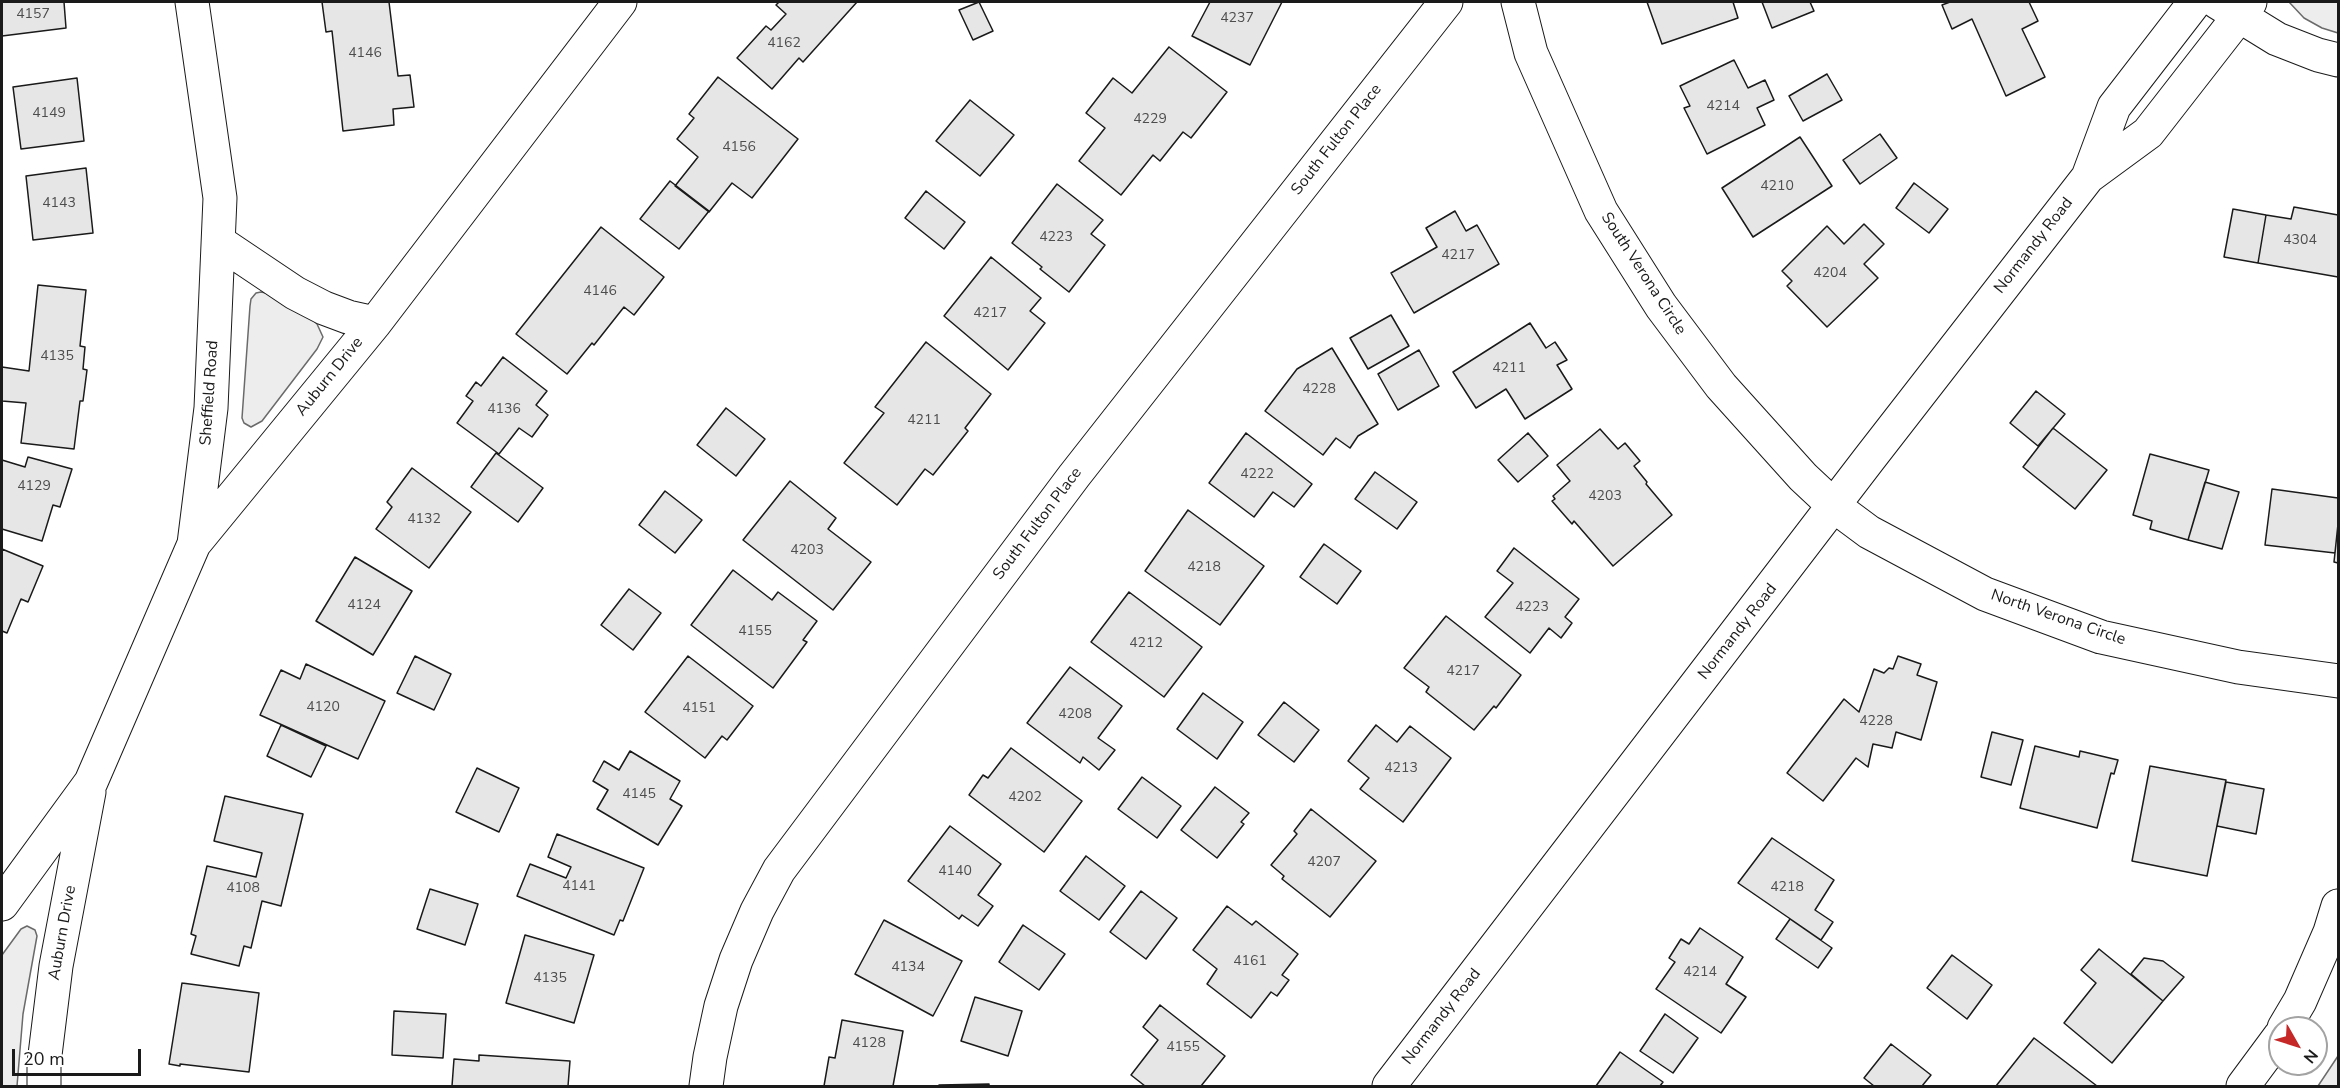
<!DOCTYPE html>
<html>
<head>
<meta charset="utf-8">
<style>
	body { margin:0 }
	#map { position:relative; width:2340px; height:1088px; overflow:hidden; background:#fff; font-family:"Nunito Sans",sans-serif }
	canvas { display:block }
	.frame { position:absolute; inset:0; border:3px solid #1a1a1a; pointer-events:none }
	.north { position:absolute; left:2268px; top:1016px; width:60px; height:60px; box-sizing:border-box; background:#fff; border:2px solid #a3a3a3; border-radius:50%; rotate:129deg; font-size:16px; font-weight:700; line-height:24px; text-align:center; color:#1a1a1a }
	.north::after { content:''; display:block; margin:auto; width:21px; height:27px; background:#c62828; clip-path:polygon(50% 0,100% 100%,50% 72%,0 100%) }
	.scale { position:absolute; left:12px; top:1049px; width:129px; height:27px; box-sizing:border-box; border:3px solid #1a1a1a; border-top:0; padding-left:8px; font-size:18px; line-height:21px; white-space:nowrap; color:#1a1a1a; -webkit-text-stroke:4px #fff; paint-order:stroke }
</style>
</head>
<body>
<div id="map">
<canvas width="2340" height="1088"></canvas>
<div class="frame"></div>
<div class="north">N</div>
<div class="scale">20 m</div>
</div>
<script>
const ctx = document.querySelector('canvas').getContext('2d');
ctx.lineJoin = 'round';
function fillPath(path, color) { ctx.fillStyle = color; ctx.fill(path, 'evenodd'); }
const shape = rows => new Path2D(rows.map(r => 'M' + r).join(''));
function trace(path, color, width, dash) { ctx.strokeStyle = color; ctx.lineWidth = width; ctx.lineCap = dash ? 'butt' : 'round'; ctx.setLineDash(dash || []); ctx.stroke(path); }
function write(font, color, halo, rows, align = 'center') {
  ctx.font = font + ' "Nunito Sans",sans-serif'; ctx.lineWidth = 4.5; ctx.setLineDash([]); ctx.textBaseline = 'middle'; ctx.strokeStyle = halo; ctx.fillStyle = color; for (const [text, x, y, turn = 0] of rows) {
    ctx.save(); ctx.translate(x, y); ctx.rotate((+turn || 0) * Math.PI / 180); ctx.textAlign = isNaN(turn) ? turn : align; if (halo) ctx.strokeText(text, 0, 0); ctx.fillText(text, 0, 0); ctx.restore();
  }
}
const built = shape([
	[2289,2,2338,2,2338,33,2322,28,2304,18,2289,2],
	[261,292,271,294,303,310,317,324,323,337,317,349,262,421,251,427,244,423,242,418,250,306,251,299,256,293,261,292],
	[27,926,35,930,37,936,23,1014,17,1086,2,1086,2,955,21,929,27,926],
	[2338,1056,2338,1086,2318,1086,2338,1056]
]);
fillPath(built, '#ededed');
trace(built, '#6a6a6a', 1.5);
const building = shape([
	[2,2,64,2,66,28,2,36,2,2],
	[322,2,389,2,398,76,410,75,414,107,393,109,394,125,343,131,332,31,326,32,322,2],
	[779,2,857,2,803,62,799,58,772,89,737,58,766,26,771,30,786,14,776,5,779,2],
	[979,2,993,31,973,40,959,10,979,2],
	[1210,2,1282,2,1250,65,1192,36,1210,2],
	[1647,2,1733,2,1738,18,1662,44,1647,2],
	[1762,2,1810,2,1814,11,1772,28,1762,2],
	[1950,2,2029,2,2038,21,2022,29,2045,77,2006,96,1972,19,1952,29,1942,5,1950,2],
	[1169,47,1227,92,1191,138,1183,132,1160,161,1153,155,1121,195,1079,161,1105,128,1086,113,1113,78,1132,93,1169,47],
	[1734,60,1748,88,1765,80,1774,100,1757,108,1765,125,1707,154,1684,108,1690,106,1680,86,1734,60],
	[1827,74,1842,100,1803,121,1789,96,1827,74],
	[718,77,798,139,752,198,732,183,709,212,675,186,698,157,677,139,694,118,689,114,718,77],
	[77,78,84,141,21,149,13,87,77,78],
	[970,100,1014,135,980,176,936,141,970,100],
	[1880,134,1897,158,1860,184,1843,160,1880,134],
	[1800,137,1832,186,1753,237,1722,188,1800,137],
	[86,168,93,233,33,240,26,176,86,168],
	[670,181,709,211,679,249,640,219,670,181],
	[1914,183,1948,209,1929,233,1896,208,1914,183],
	[1057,184,1103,220,1091,234,1105,245,1069,292,1040,269,1042,267,1012,243,1057,184],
	[926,191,965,222,944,249,905,218,926,191],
	[2294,207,2338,215,2338,277,2258,263,2266,215,2291,219,2294,207],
	[2233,209,2266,215,2258,263,2224,257,2233,209],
	[1455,211,1466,231,1477,225,1499,264,1414,313,1391,273,1437,247,1426,228,1455,211],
	[1864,224,1884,244,1864,264,1878,278,1827,327,1787,286,1792,281,1782,271,1827,226,1844,244,1864,224],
	[601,227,664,277,634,315,624,307,594,345,592,343,567,374,516,334,601,227],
	[991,257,1041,298,1030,311,1045,323,1008,370,944,316,991,257],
	[38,285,86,290,80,346,85,347,83,369,87,370,83,401,80,401,74,449,21,443,26,403,2,401,2,367,29,371,38,285],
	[1391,315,1409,346,1368,369,1350,338,1391,315],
	[1530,323,1546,348,1555,342,1567,360,1557,365,1572,389,1525,419,1506,389,1476,408,1453,372,1530,323],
	[926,342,991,394,965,428,968,431,933,475,925,469,897,505,844,463,884,413,875,407,926,342],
	[1332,348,1378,424,1358,436,1350,448,1336,438,1323,455,1265,411,1297,369,1332,348],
	[1419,350,1439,386,1398,410,1378,374,1419,350],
	[503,357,547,391,536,405,548,415,532,437,519,428,499,454,457,423,473,401,466,396,476,382,481,386,503,357],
	[2036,391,2065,414,2038,446,2010,423,2036,391],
	[726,408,765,439,736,476,697,445,726,408],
	[2053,428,2107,470,2075,509,2023,467,2053,428],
	[1600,429,1618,449,1625,443,1640,461,1634,466,1647,482,1646,484,1672,515,1613,566,1574,521,1572,524,1552,501,1555,499,1553,496,1570,481,1557,465,1600,429],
	[1246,433,1312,484,1294,507,1273,492,1254,517,1209,483,1246,433],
	[1528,433,1548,456,1518,482,1498,460,1528,433],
	[496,453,543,488,518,522,471,487,496,453],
	[2150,454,2209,470,2188,540,2150,529,2152,521,2133,515,2150,454],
	[28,457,72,469,60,507,53,505,42,541,2,529,2,460,25,467,28,457],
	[412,468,471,512,429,568,376,529,392,507,387,502,412,468],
	[1375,472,1417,502,1397,529,1355,499,1375,472],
	[790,481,836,518,828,529,871,562,833,610,743,540,790,481],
	[2205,482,2239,492,2222,549,2188,540,2205,482],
	[2272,489,2338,498,2338,524,2335,553,2265,545,2272,489],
	[665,491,702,520,675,553,639,525,665,491],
	[1188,510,1264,566,1220,625,1145,571,1188,510],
	[2338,524,2338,563,2334,562,2338,524],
	[1324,544,1361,571,1337,604,1300,577,1324,544],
	[1514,548,1579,599,1565,617,1572,623,1561,638,1549,628,1530,653,1485,617,1513,583,1497,571,1514,548],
	[2,549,43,566,28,602,21,599,7,633,2,631,2,549],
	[355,557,412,591,373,655,316,621,355,557],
	[733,570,772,600,778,592,817,621,803,640,807,642,773,688,691,625,733,570],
	[629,589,661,613,633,650,601,625,629,589],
	[1129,592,1202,647,1164,697,1091,642,1129,592],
	[1446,616,1521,675,1496,708,1494,706,1474,730,1426,692,1429,687,1404,668,1446,616],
	[415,656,451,674,434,710,397,693,415,656],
	[688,656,753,706,727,740,722,736,705,758,645,712,688,656],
	[1898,656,1921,664,1917,675,1937,682,1921,740,1896,732,1892,748,1873,744,1868,767,1856,758,1823,801,1787,773,1844,699,1859,712,1874,669,1884,673,1889,668,1893,669,1898,656],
	[306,664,385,701,358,759,260,715,281,670,300,679,306,664],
	[1070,667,1122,706,1098,738,1115,750,1099,770,1083,757,1080,763,1027,723,1070,667],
	[1203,693,1243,722,1217,759,1177,729,1203,693],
	[1284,702,1319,730,1294,762,1258,735,1284,702],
	[281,725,326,746,311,777,267,756,281,725],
	[1376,725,1397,742,1410,726,1451,758,1403,822,1360,789,1369,778,1348,761,1376,725],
	[1992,732,2023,740,2011,785,1981,777,1992,732],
	[2035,746,2079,757,2080,751,2118,760,2114,774,2111,773,2097,828,2020,808,2035,746],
	[1011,748,1082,801,1044,852,969,795,983,775,988,778,1011,748],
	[630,751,680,781,670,799,682,806,658,845,597,809,608,790,593,781,604,761,619,770,630,751],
	[2150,766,2226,780,2207,876,2132,861,2150,766],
	[477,768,519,788,499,832,456,812,477,768],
	[1142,777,1181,806,1157,838,1118,809,1142,777],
	[2226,782,2264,789,2256,834,2217,826,2226,782],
	[1215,787,1249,813,1241,822,1244,824,1217,858,1181,830,1215,787],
	[225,796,303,814,281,906,262,901,251,948,244,946,239,966,191,954,196,936,191,934,207,866,256,877,262,853,214,841,225,796],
	[1311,809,1376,861,1330,917,1282,879,1284,876,1271,865,1297,834,1294,831,1311,809],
	[950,826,1001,864,978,895,993,906,978,926,962,915,959,919,908,881,950,826],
	[557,834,644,868,623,921,620,920,614,935,517,896,530,864,566,878,571,867,548,857,557,834],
	[1772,838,1834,880,1815,910,1833,922,1821,940,1738,883,1772,838],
	[1086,856,1125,886,1099,920,1060,891,1086,856],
	[430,889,478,904,465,945,417,929,430,889],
	[1141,891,1177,918,1146,959,1110,932,1141,891],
	[1227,906,1252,925,1256,921,1298,954,1282,975,1289,980,1277,996,1271,992,1251,1018,1207,984,1217,969,1193,950,1227,906],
	[1790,919,1832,948,1818,968,1776,939,1790,919],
	[884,920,962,961,933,1016,855,974,884,920],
	[1023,925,1065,954,1039,990,999,962,1023,925],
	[1700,928,1743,957,1726,984,1746,997,1721,1033,1656,989,1675,962,1669,958,1681,939,1689,944,1700,928],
	[525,935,594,955,574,1023,506,1003,525,935],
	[2099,949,2163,1001,2112,1063,2064,1023,2096,983,2081,970,2099,949],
	[1952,955,1992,985,1967,1019,1927,988,1952,955],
	[2144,958,2163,961,2184,977,2163,1001,2131,974,2144,958],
	[182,983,259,993,249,1072,180,1064,180,1066,169,1064,182,983],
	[975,997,1022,1011,1008,1056,961,1041,975,997],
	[1160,1005,1225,1056,1201,1086,1145,1086,1131,1075,1158,1040,1143,1027,1160,1005],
	[394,1011,446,1014,443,1058,392,1055,394,1011],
	[1665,1014,1698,1038,1673,1073,1640,1051,1665,1014],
	[842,1020,903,1031,893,1086,824,1086,829,1057,835,1058,842,1020],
	[2034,1038,2097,1086,1996,1086,2034,1038],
	[1891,1044,1931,1075,1922,1086,1874,1086,1864,1078,1891,1044],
	[1620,1052,1663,1082,1660,1086,1596,1086,1620,1052],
	[479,1055,570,1061,568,1086,452,1086,454,1059,479,1061,479,1055],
	[989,1084,989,1086,939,1086,939,1085,989,1084]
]);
fillPath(building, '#e6e6e6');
trace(building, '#1a1a1a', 1.5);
const street = shape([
	[192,2,220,198,211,408,194,544],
	[1518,2,1531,53,1601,211,1661,306,1721,386,1803,477,1834,506,1869,532,1985,594,2101,637,2238,667,2338,681],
	[2217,2,2277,39,2318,55,2338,60],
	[219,242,295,293,324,308,348,317,375,323],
	[2,904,91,782,194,544,375,323,620,2],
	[2284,1028,2300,1001,2330,932,2338,906],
	[44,1086,44,1063,56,966,89,792],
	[706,1086,710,1057,721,1006,736,960,757,911,779,870,1074,476,1446,2],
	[2243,1086,2280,1036]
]);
const secondary = shape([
	[2088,177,2114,107,2195,2],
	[1389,1086,1869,459,2088,177,2148,133,2250,2]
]);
trace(street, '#1a1a1a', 35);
trace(secondary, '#1a1a1a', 35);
trace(street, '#fff', 33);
trace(secondary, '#fff', 33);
write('14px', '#4d4d4d', null, [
	["4157",33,15],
	["4237",1237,19],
	["4162",784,44],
	["4146",365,54],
	["4214",1723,107],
	["4149",49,114],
	["4229",1150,120],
	["4156",739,148],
	["4210",1777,187],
	["4143",59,204],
	["4223",1056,238],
	["4304",2300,241],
	["4217",1458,256],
	["4204",1830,274],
	["4146",600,292],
	["4217",990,314],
	["4135",57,357],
	["4211",1509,369],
	["4228",1319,390],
	["4136",504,410],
	["4211",924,421],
	["4222",1257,475],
	["4129",34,487],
	["4203",1605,497],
	["4132",424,520],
	["4203",807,551],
	["4218",1204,568],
	["4124",364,606],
	["4223",1532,608],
	["4155",755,632],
	["4212",1146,644],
	["4217",1463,672],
	["4120",323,708],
	["4151",699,709],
	["4208",1075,715],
	["4228",1876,722],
	["4213",1401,769],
	["4145",639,795],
	["4202",1025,798],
	["4207",1324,863],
	["4140",955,872],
	["4141",579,887],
	["4218",1787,888],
	["4108",243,889],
	["4161",1250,962],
	["4134",908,968],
	["4214",1700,973],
	["4135",550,979],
	["4128",869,1044],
	["4155",1183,1048]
]);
write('16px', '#1a1a1a', '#fff', [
	["South Fulton Place",1337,140,-52],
	["Normandy Road",2034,246,-52],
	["South Verona Circle",1643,274,57],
	["Auburn Drive",330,377,-51],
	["Sheffield Road",210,393,-86],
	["South Fulton Place",1038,524,-53],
	["North Verona Circle",2058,618,19],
	["Normandy Road",1738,632,-52],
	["Auburn Drive",63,933,-80],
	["Normandy Road",1442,1017,-52]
]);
</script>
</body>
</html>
